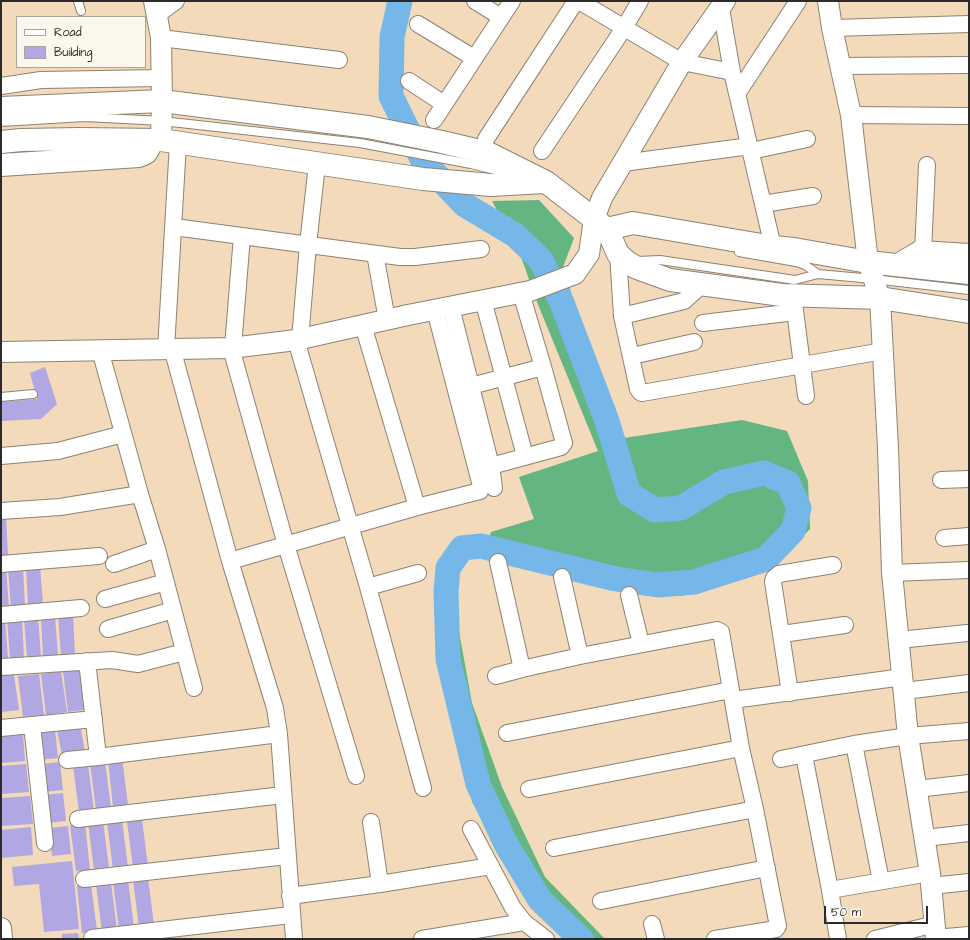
<!DOCTYPE html>
<html>
<head>
<meta charset="utf-8">
<style>
	body { margin:0 }
	#map { position:relative; width:970px; height:940px; overflow:hidden; background:#f2daba; font-family:"Architects Daughter",sans-serif }
	canvas { display:block }
	.frame { position:absolute; inset:0; border:2px solid #2b2b2b; pointer-events:none }
	.legend { position:absolute; left:16px; top:16px; width:130px; height:52px; box-sizing:border-box; background:#fbf7ec; border:1px solid #a8a59f; margin:0; padding:5px 7px; list-style:none; font-size:12px; color:#2b2b2b }
	.legend li { display:flex; align-items:center; gap:8px; height:20px }
	.legend b { width:20px; border:1px solid #a8a59f }
	.scale { position:absolute; left:824px; top:906px; width:104px; height:18px; box-sizing:border-box; border:2px solid #2b2b2b; border-top:0; padding-left:5px; font-size:12px; line-height:14px; white-space:nowrap; color:#2b2b2b; -webkit-text-stroke:3px #fbf7ec; paint-order:stroke }
</style>
</head>
<body>
<div id="map">
<canvas width="970" height="940"></canvas>
<div class="frame"></div>
<ul class="legend">
<li><b style="height:5px;background:#fff"></b>Road</li>
<li><b style="height:11px;background:#b1a7e2"></b>Building</li>
</ul>
<div class="scale">50 m</div>
</div>
<script>
const ctx = document.querySelector('canvas').getContext('2d');
ctx.lineJoin = 'round';
function fillPath(path, color) { ctx.fillStyle = color; ctx.fill(path, 'evenodd'); }
const shape = rows => new Path2D(rows.map(r => 'M' + r).join(''));
function trace(path, color, width, dash) { ctx.strokeStyle = color; ctx.lineWidth = width; ctx.lineCap = dash ? 'butt' : 'round'; ctx.setLineDash(dash || []); ctx.stroke(path); }
fillPath(shape([
	[539,200,574,238,563,267,581,324,624,438,742,420,787,431,808,481,810,529,783,557,726,580,681,596,520,564,483,554,491,532,534,519,519,477,598,451,537,302,520,254,492,201],
	[434,584,454,604,472,703,502,787,545,877,605,939,569,939,528,893,472,802,466,763,442,646]
]), '#63b682');
trace(shape([
	[400,1,392,37,391,96,423,161,465,205,515,235,541,260,562,303,607,421,629,494,655,510,681,508,724,482,764,473,788,483,799,508,793,531,766,559,694,582,658,585,616,579,481,546,462,548,448,568,446,592,448,659,478,784,506,844,540,900,581,939]
]), '#76b7ea', 25);
fillPath(shape([
	[45,367,57,404,41,419,1,421,1,402,37,399,30,373],
	[6,516,8,556,1,557,1,517],
	[40,565,43,605,28,606,26,566],
	[23,567,25,607,11,608,8,568],
	[1,568,6,568,9,608,1,609],
	[73,614,75,655,61,656,58,615],
	[55,616,58,656,43,657,41,617],
	[38,617,41,657,27,658,24,618],
	[22,618,24,658,10,659,7,619],
	[1,619,5,619,8,659,1,660],
	[13,668,19,710,1,712,1,670],
	[84,668,89,709,68,712,63,671],
	[61,671,67,712,46,715,41,674],
	[39,674,44,715,23,717,18,676],
	[80,725,85,751,62,755,57,730],
	[55,730,58,758,39,760,36,732],
	[23,733,25,761,1,763,1,735],
	[122,758,128,805,113,807,108,760],
	[105,761,111,808,96,810,90,763],
	[60,762,63,790,44,792,41,764],
	[26,764,29,792,1,794,1,766],
	[88,764,94,811,79,812,73,766],
	[63,793,66,821,48,823,44,795],
	[30,796,33,824,1,826,1,798],
	[142,819,148,866,133,868,127,821],
	[122,820,128,867,113,869,107,822],
	[103,821,109,868,94,870,88,823],
	[85,823,90,870,76,871,70,825],
	[68,826,71,854,52,856,49,828],
	[31,827,33,855,1,858,1,830],
	[72,861,79,929,44,932,39,884,14,886,12,867],
	[148,878,154,925,139,927,133,880],
	[128,880,134,927,119,929,113,882],
	[111,883,117,930,102,932,96,885],
	[91,884,97,931,82,933,77,886],
	[78,933,79,939,62,939,62,934]
]), '#b1a7e2');
const service = shape([
	[78,1,81,11],
	[1,122,85,117,162,121,360,143,471,164,508,173],
	[739,252,796,262,805,265,818,274],
	[637,261,660,260,795,280,818,274,873,279,969,290],
	[1,397,33,394]
]);
const minor = shape([
	[475,1,501,17],
	[579,1,682,62,732,72],
	[721,8,732,72,773,247],
	[157,15,176,1],
	[418,24,474,58],
	[832,28,969,24],
	[161,38,339,60],
	[840,66,969,65],
	[409,81,444,104],
	[1,86,41,80,161,78],
	[737,94,798,1],
	[851,115,969,116],
	[434,120,512,1],
	[486,139,576,1],
	[542,151,624,28,640,1],
	[751,151,807,139],
	[623,163,750,146],
	[763,204,813,196],
	[174,227,400,257,415,257,481,249],
	[923,252,927,165],
	[375,254,387,320],
	[618,254,622,316,638,389,640,392,642,393,883,351],
	[793,295,806,396],
	[483,300,525,456],
	[451,307,491,466,494,488],
	[622,316,684,301,703,284],
	[703,323,795,312],
	[363,325,417,507],
	[300,339,308,245,317,164],
	[296,340,368,587,423,788],
	[233,347,242,236],
	[172,348,230,561,275,708,279,734,294,939],
	[231,348,286,545,356,776],
	[166,349,178,143],
	[100,350,140,494,157,549,194,688],
	[632,356,694,342],
	[471,386,543,367],
	[1,456,58,451,123,434],
	[491,466,561,447,564,443,543,367,521,293],
	[941,480,969,479],
	[1,511,60,507,140,494],
	[944,538,969,536],
	[230,561,417,507,480,491,481,486,435,310],
	[498,562,522,669],
	[1,564,99,556],
	[114,564,157,549],
	[892,573,969,570],
	[562,577,580,656],
	[368,587,418,573],
	[629,595,641,644],
	[105,599,166,582],
	[1,615,81,608],
	[108,629,173,610],
	[782,634,845,625],
	[899,640,967,633],
	[87,661,98,757],
	[1,667,112,660,138,664,184,652],
	[496,676,522,669,580,656,717,630,721,632,741,748,755,809,778,926,776,929,715,939],
	[905,691,969,683],
	[790,693,773,582,774,578,779,574,833,565],
	[733,700,903,677],
	[32,725,45,843],
	[1,728,94,719],
	[507,733,731,690],
	[854,744,881,881],
	[804,755,830,890,838,939],
	[781,759,854,744,908,736,969,731],
	[67,760,98,757,279,734],
	[529,789,741,748],
	[917,789,969,783],
	[78,819,283,795],
	[371,822,380,884],
	[471,829,513,908,524,922,546,939],
	[925,838,969,833],
	[554,848,755,809],
	[84,879,287,856],
	[931,886,969,882],
	[830,890,930,873],
	[290,896,380,884,491,866],
	[601,901,767,868],
	[652,924,656,939],
	[92,938,291,915],
	[935,938,969,935],
	[422,939,524,922],
	[875,939,935,924]
]);
const tertiary = shape([
	[154,1,161,38,162,101,161,140],
	[828,1,832,28,851,115,868,262,880,298,888,448,892,573,908,736,930,873,936,939],
	[1,352,231,348,296,340,408,315,530,291,575,274,589,254,594,219,602,198,682,62,725,1],
	[1,928,2,939]
]);
const secondary = shape([
	[1,108,162,101,368,127,442,142,488,153,546,182,607,229,618,254,627,262,637,268,670,280,782,295,880,298,969,312],
	[1,142,21,140,79,139,161,140,423,179,491,185,544,182],
	[1,165,139,156,146,153,153,140],
	[607,229,633,223,773,247,794,249,868,262,969,273],
	[898,265,920,252,969,255]
]);
trace(service, '#8e8272', 10);
trace(minor, '#8e8272', 18);
trace(tertiary, '#8e8272', 22);
trace(secondary, '#8e8272', 24);
trace(service, '#fff', 8);
trace(minor, '#fff', 16);
trace(tertiary, '#fff', 20);
trace(secondary, '#fff', 22);
</script>
</body>
</html>
